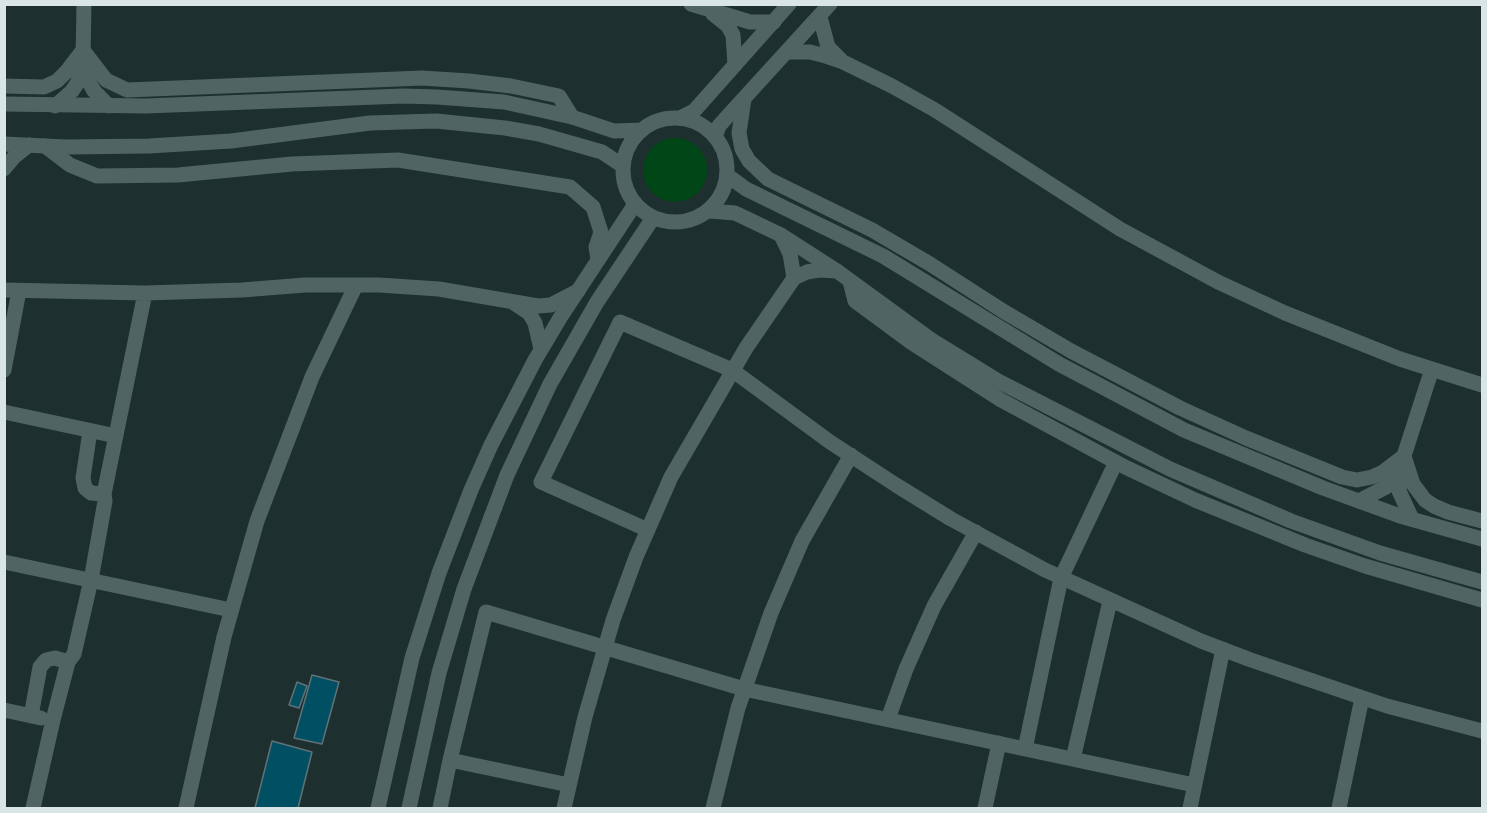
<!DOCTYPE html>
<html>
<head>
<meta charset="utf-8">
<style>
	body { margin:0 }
	#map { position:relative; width:1487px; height:813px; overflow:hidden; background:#1d2f2f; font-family:Ubuntu,sans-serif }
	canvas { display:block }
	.frame { position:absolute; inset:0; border:6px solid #dae5e5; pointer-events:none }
</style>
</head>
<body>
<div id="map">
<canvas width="1487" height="813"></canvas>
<div class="frame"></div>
</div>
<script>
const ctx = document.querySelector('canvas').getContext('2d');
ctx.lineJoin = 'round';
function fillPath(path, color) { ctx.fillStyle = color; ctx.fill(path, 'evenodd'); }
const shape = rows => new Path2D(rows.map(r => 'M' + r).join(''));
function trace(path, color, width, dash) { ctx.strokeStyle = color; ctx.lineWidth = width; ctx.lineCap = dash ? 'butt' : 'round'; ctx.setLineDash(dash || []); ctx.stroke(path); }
fillPath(shape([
	'643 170a32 32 0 1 1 64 0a32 32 0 1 1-64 0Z'
]), '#004616');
const building = shape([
	[312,675,339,682,322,744,294,738,312,675],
	[297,682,307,686,299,708,289,705,297,682],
	[272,741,312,752,298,808,255,808,272,741]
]);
fillPath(building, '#004f62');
trace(building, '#607278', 1.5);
trace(shape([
	[691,4,750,22,774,22],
	[713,14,728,26,733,35,735,65],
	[820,17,828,47,841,60],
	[83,50,106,80,127,90,422,78,469,81,511,86,559,96,572,117],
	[788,52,810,52,822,55,843,62,892,86,935,110,1120,229,1218,282,1285,313,1400,359,1482,385],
	[85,64,89,82,94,91,109,106],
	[4,86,44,87,57,81,67,71,83,50],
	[744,99,739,133,742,149,749,161,768,179,872,230,930,264,1003,311,1071,351,1180,408,1246,438,1342,477,1357,480,1372,477,1383,472,1404,456,1413,484,1425,500,1434,506,1448,512,1482,521],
	[55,106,72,91,78,82,83,58,84,4],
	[45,146,70,165,97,176,178,175,292,164,398,160,570,187,593,207,601,232,596,247,598,259],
	[4,169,14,157,29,145],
	[781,235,790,254,794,278],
	[850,281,855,301,912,343,1001,400,1125,467,1195,500,1305,545,1365,566,1482,600],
	[4,290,145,293,242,290,305,285,379,285,439,289,538,306,551,305,578,291],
	[514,303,529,313,535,323,541,349],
	[4,370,19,291],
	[4,412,116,436],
	[90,431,83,478,85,488,91,493,104,494],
	[1401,468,1399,491,1412,519],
	[1359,501,1386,487,1401,465,1432,369],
	[648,530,541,482,620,322,732,370,830,442,896,485,951,519,1045,570,1201,641,1251,660,1387,706,1482,731],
	[4,562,231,610],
	[4,710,41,718],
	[31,716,40,667,46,660,55,658,68,662],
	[888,719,906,669,934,606,976,532],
	[1025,749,1061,578,1116,462],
	[1073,759,1110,601],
	[450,760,569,785],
	[33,808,53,720,68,662,74,654,91,580,105,501,104,494,145,293],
	[186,808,224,637,257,521,312,377,356,285],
	[440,808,450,760,486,612,744,689,1194,785],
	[564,808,585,717,613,620,636,557,671,477,746,348,794,278,807,272,819,270,837,271],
	[713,808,738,708,771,613,802,541,851,455],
	[985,808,999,743],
	[1190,808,1223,649],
	[1339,808,1362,698]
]), '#506464', 15);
trace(shape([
	[4,104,146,106,403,96,437,97,504,102,572,117,614,131,641,130],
	'623 170a52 52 0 1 1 104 0a52 52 0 1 1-104 0Z',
	[680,118,694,111,789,4],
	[715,137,719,126,726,118,830,4],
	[4,144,66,147,149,146,231,141,370,123,436,121,505,128,539,134,602,152,623,166],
	[727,175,746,189,883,256,1059,364,1184,430,1323,488,1400,516,1482,539],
	[709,211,735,213,781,235,837,271,933,341,998,381,1170,469,1291,521,1380,553,1482,582],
	[378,808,412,658,439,573,471,490,491,445,535,360,560,318,635,204],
	[409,808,439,673,464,589,507,475,550,384,597,302,653,218]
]), '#506464', 15);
</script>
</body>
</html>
